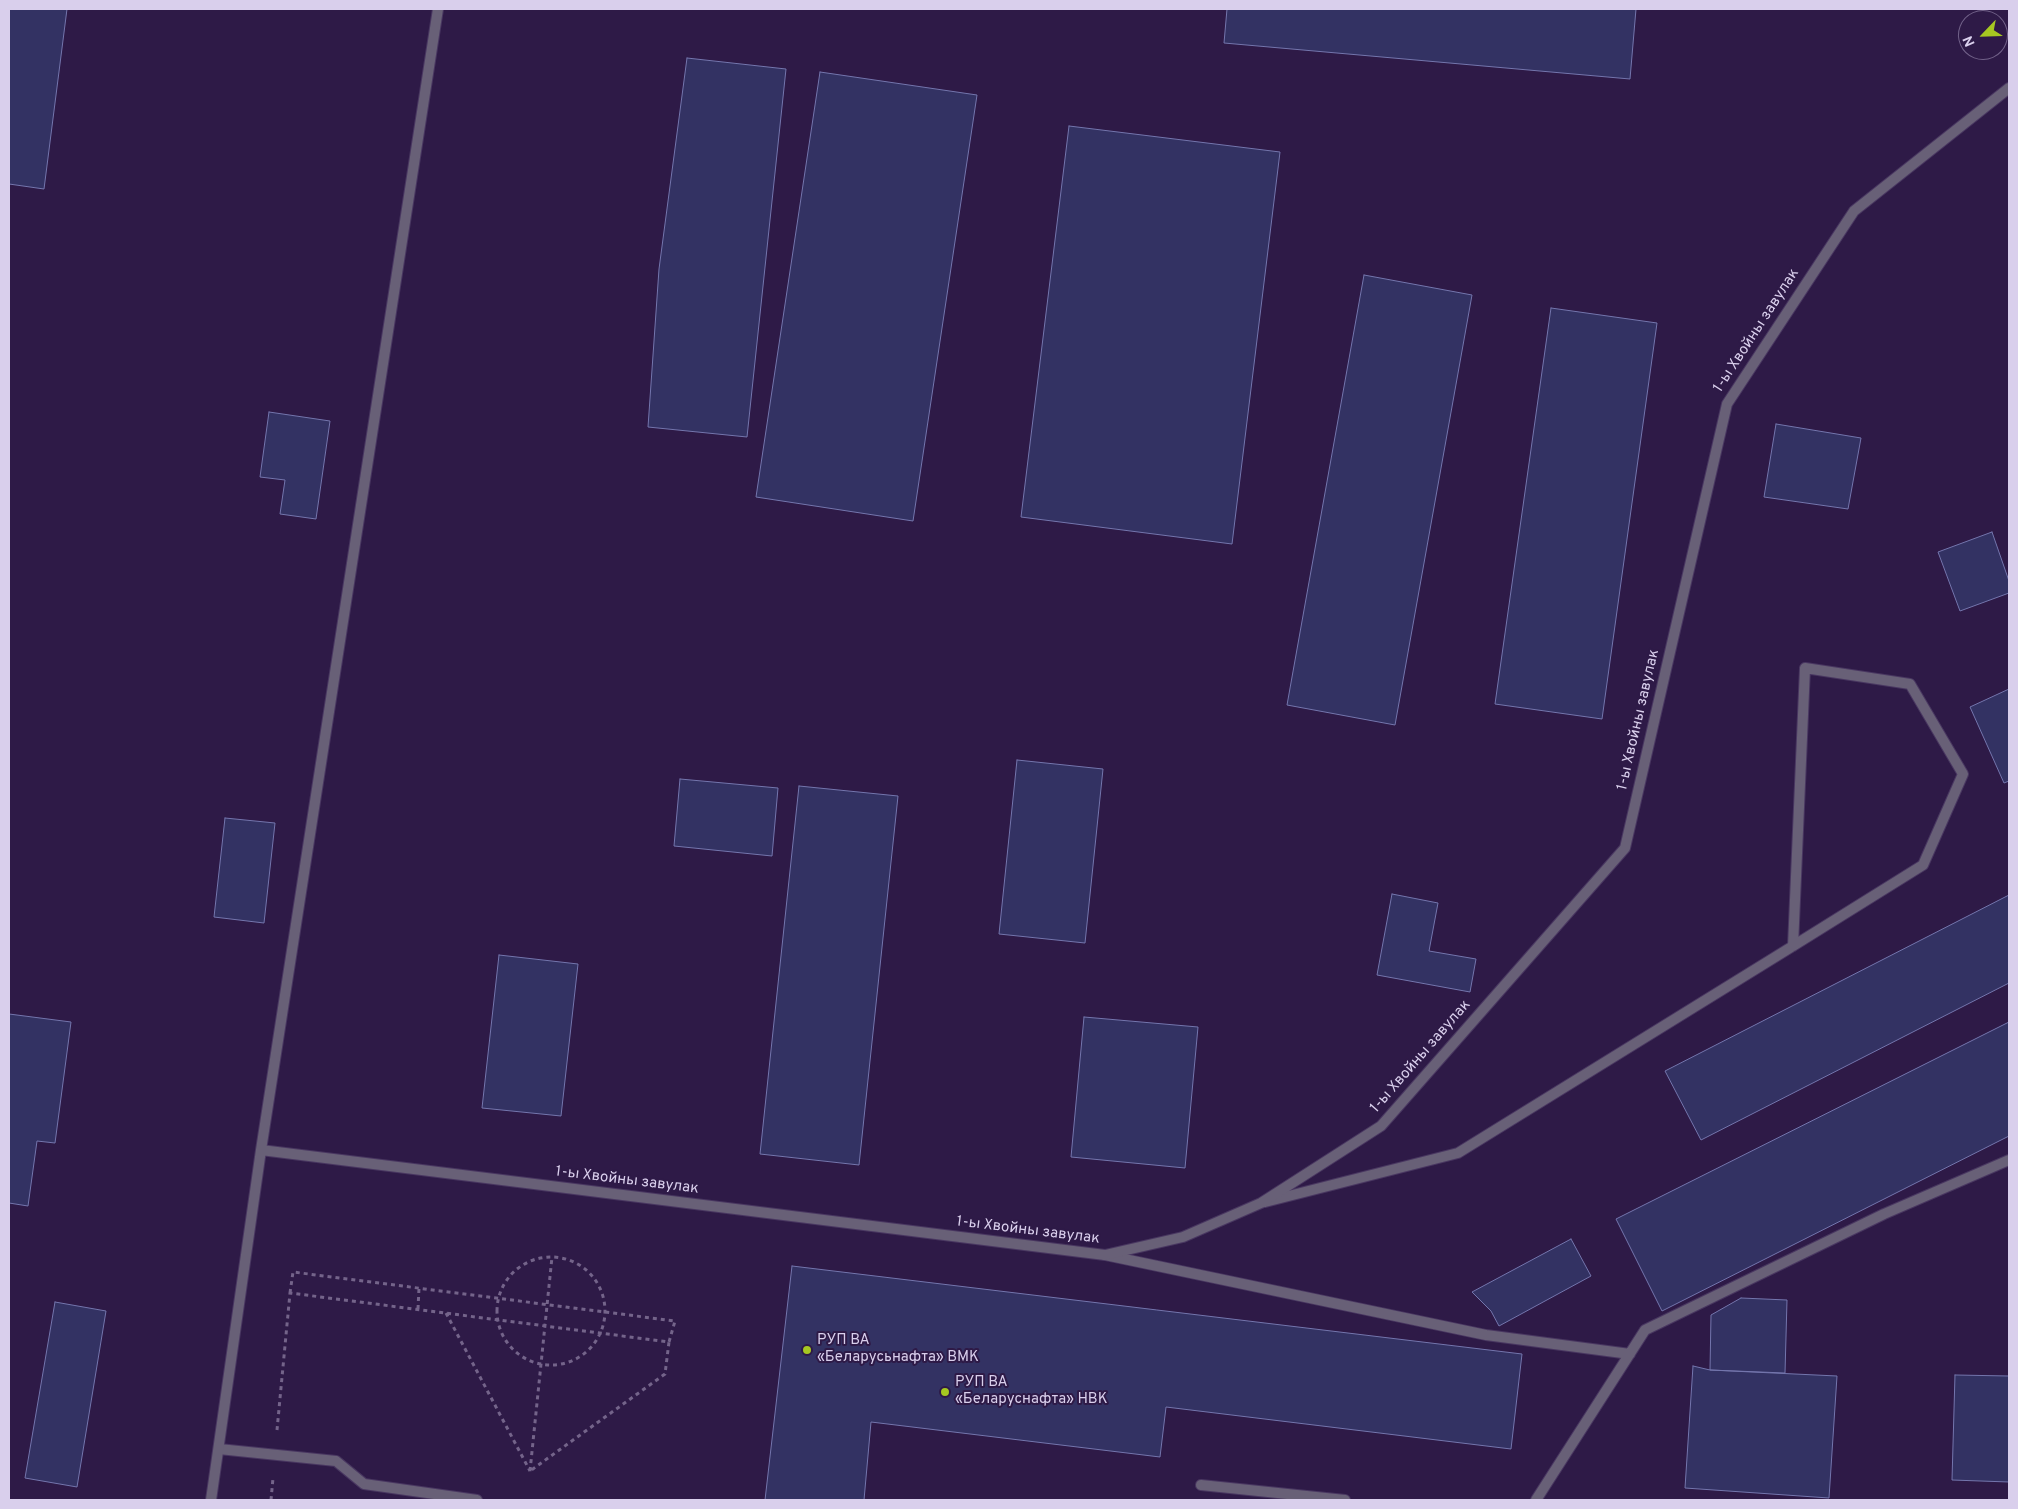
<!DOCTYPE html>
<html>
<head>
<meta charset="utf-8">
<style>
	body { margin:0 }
	#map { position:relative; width:2018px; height:1509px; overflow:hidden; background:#2e1a47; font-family:Overpass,sans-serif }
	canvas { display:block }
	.frame { position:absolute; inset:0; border:10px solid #d9cfec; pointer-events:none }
	.north { position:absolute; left:1958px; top:10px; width:50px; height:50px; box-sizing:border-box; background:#2e1a47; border:1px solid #726289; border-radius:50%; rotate:246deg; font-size:14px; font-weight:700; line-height:20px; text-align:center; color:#d9cfec }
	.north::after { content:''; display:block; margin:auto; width:18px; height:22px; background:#a6c821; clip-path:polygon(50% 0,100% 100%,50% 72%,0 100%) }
</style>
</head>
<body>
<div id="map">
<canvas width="2018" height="1509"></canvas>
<div class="frame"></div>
<div class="north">N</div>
</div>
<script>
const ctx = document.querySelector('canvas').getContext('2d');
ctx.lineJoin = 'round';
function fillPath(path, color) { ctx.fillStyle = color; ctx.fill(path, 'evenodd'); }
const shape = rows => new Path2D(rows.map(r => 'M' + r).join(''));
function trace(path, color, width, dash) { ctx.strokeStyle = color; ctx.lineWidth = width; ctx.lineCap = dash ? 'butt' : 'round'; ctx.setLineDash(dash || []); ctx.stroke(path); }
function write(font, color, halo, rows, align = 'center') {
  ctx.font = font + ' Overpass,sans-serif'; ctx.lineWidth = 4; ctx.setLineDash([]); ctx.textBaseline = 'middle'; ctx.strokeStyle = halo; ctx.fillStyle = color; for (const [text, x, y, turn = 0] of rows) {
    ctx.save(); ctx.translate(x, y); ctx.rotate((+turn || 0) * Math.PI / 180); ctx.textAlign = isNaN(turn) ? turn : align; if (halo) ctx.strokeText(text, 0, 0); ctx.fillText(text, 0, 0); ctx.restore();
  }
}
const building = shape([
	[9,9,67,9,44,189,9,184,9,9],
	[1227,9,1636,9,1630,79,1224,43,1227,9],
	[687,58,786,69,747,437,648,427,659,269,687,58],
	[820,72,977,95,913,521,756,497,820,72],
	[1069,126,1280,152,1232,544,1021,517,1069,126],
	[1364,275,1472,295,1395,725,1287,705,1364,275],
	[1551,308,1657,323,1602,719,1495,704,1551,308],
	[269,412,330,421,316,519,280,514,285,480,260,477,269,412],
	[1776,424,1861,438,1848,509,1764,497,1776,424],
	[1992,532,2009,581,2009,593,1960,611,1938,552,1992,532],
	[2009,689,2009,781,2004,783,1970,707,2009,689],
	[1017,760,1103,769,1085,943,999,934,1017,760],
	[680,779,778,788,772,856,674,846,680,779],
	[799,786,898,796,859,1165,760,1154,799,786],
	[225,818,275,823,264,923,214,917,225,818],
	[1392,894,1438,903,1429,951,1476,959,1470,992,1377,975,1392,894],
	[2009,895,2009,983,1701,1140,1665,1071,2009,895],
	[499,955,578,964,561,1116,482,1108,499,955],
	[9,1014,71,1022,55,1143,37,1141,28,1206,9,1203,9,1014],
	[1084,1017,1198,1027,1185,1168,1071,1157,1084,1017],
	[2009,1022,2009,1136,1662,1311,1616,1219,2009,1022],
	[1571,1239,1591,1276,1499,1326,1491,1311,1472,1292,1571,1239],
	[792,1266,1522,1354,1511,1449,1166,1407,1160,1457,871,1422,864,1500,765,1500,792,1266],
	[1741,1298,1787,1300,1785,1373,1710,1370,1711,1315,1741,1298],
	[55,1302,106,1311,77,1487,25,1478,55,1302],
	[1693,1366,1710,1370,1837,1376,1829,1498,1685,1488,1693,1366],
	[1955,1375,2009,1376,2009,1482,1952,1480,1955,1375]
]);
fillPath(building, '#333263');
trace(building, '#7476ad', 1);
const service = shape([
	[1265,1202,1458,1153,1793,946,1923,865,1963,774,1910,684,1805,668,1793,946],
	[1105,1255,1486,1335,1630,1354],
	[219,1449,336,1461,364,1484,477,1500],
	[1201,1485,1345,1500],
	[1536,1500,1645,1330,1884,1214,2009,1160]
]);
const minor = shape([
	[261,1150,1105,1255,1183,1237,1261,1203,1381,1126,1625,848,1727,404,1854,211,2009,88],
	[211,1500,261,1150,438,9]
]);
trace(service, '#493761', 12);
trace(minor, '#493761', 12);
trace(shape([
	'497 1311a54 54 0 1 1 108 0a54 54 0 1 1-108 0Z',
	[290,1293,293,1272,675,1321,669,1342],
	[418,1309,419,1288],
	[446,1313,530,1471],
	[277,1430,290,1293,669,1342,665,1374,530,1471],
	[530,1471,552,1257],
	[271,1500,273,1478]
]), '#74648a', 3, [4, 4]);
trace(service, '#686077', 10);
trace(minor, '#686077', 10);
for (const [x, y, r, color] of [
	[807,1350,5,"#a6c821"],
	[945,1392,5,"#a6c821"]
]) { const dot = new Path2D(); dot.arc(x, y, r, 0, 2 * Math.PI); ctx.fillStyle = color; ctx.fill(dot); trace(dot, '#2e1a47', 2); }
write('15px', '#d9cfec', '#2e1a47', [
	["1-ы Хвойны завулак",1757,331,-57],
	["1-ы Хвойны завулак",1639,720,-77],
	["1-ы Хвойны завулак",1421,1057,-49],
	["1-ы Хвойны завулак",627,1181,7],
	["1-ы Хвойны завулак",1028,1231,7]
]);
write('15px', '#d9cfec', '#2e1a47', [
	["РУП ВА",817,1341],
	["«Беларусьнафта» ВМК",817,1358],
	["РУП ВА",955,1383],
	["«Беларуснафта» НВК",955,1400]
], 'left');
</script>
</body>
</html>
